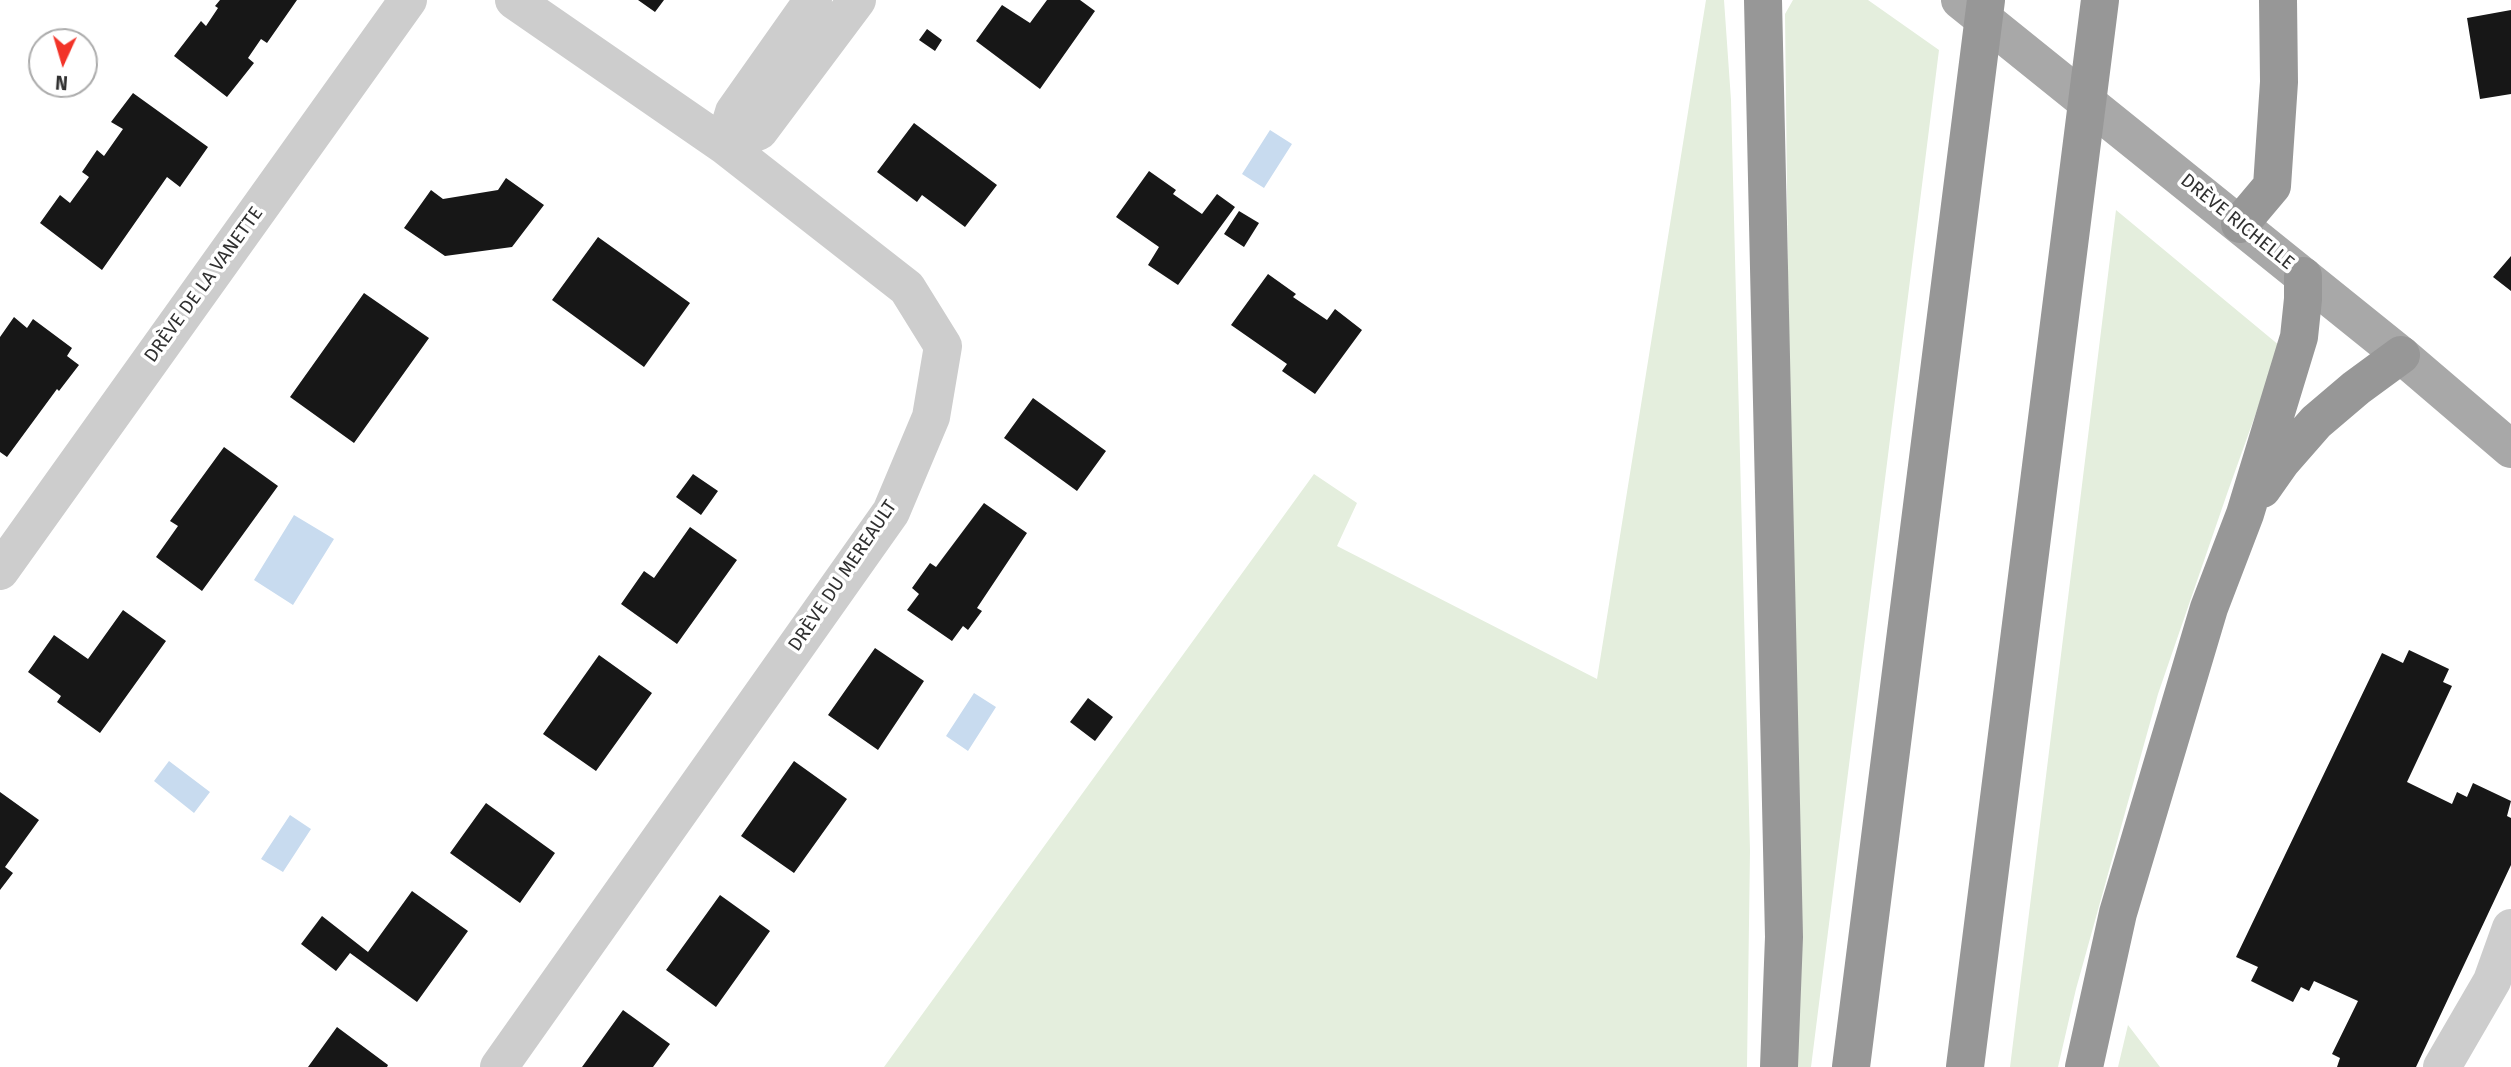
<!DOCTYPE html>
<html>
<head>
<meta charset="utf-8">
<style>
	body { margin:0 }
	#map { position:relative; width:2511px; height:1067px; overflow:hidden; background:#fff; font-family:"Fira Sans",sans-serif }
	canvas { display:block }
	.north { position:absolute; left:28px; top:28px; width:70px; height:70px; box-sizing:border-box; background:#fff; border:2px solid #acacac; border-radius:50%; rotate:184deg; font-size:19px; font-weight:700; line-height:28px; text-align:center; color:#303030 }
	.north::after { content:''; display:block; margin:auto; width:24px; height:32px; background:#f23328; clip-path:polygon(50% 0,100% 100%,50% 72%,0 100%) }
</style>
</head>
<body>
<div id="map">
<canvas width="2511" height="1067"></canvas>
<div class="north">N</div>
</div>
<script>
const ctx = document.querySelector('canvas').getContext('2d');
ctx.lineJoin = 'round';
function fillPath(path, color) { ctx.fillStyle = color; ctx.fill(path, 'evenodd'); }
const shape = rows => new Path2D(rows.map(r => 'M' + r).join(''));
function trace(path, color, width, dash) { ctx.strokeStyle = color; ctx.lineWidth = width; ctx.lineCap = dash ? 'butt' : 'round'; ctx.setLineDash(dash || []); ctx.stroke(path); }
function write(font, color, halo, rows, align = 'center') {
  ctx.font = font + ' "Fira Sans",sans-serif'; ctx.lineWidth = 7; ctx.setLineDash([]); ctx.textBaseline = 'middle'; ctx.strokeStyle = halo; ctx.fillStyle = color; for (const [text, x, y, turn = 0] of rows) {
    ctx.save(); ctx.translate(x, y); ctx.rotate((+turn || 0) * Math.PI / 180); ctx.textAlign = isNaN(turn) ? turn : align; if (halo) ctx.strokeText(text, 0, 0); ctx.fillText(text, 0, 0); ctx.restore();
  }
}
fillPath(shape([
	[1706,0,1724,0,1731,100,1750,851,1747,1067,884,1067,1314,474,1357,503,1337,546,1597,679],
	[1793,0,1868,0,1939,50,1811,1067,1797,1067,1785,14],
	[2116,210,2280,346,2228,491,2158,694,2076,989,2058,1067,2010,1067],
	[2128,1025,2160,1067,2118,1067]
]), '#e4eedd');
fillPath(shape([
	[1270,130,1292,144,1264,188,1242,174],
	[294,515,334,539,293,605,254,580],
	[974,693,996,707,968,751,946,736],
	[169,761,210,792,194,813,154,781],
	[290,815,311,829,283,872,261,859]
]), '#c8dbef');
fillPath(shape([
	[220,0,297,0,267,43,261,39,248,58,254,63,227,97,174,56,201,21,206,26,218,8,215,6],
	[638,0,664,0,655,12],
	[1047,0,1080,0,1095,11,1040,89,976,41,1002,5,1030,23],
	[2511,10,2511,94,2480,99,2467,18],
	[927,29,942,40,935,51,919,40],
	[133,93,208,147,180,187,167,177,102,270,40,223,60,195,70,203,89,177,82,172,97,150,104,156,123,129,111,122],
	[914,123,997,185,965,227,922,195,917,202,877,172],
	[1149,171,1176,190,1173,194,1202,214,1217,194,1235,207,1178,285,1148,265,1159,247,1116,217],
	[506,178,544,205,512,247,445,256,404,228,431,190,443,199,498,190],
	[1239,211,1259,223,1244,247,1224,234],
	[598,237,690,303,644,367,552,300],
	[2511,256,2511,291,2493,277],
	[1268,274,1296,294,1293,297,1327,320,1335,309,1362,330,1315,394,1282,371,1287,364,1231,325],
	[364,293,429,338,354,443,290,397],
	[14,317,27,328,33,319,72,348,67,356,79,365,59,391,57,389,7,457,0,452,0,337],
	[1033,398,1106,451,1077,491,1004,438],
	[224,447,278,486,202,591,156,557,178,526,170,521],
	[693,474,718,491,701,515,676,497],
	[984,503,1027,533,977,608,982,611,968,630,963,626,952,641,907,610,919,594,912,588,930,563,936,567],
	[690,527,737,560,677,644,621,604,644,571,654,578],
	[123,610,166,641,100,733,57,702,61,696,28,672,54,635,88,659],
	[875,648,924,681,878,750,828,715],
	[2409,650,2449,669,2443,682,2452,686,2407,782,2452,804,2457,792,2467,797,2473,783,2511,801,2507,816,2511,818,2511,865,2416,1067,2337,1067,2340,1058,2332,1054,2358,1001,2314,981,2309,991,2301,987,2293,1002,2251,981,2258,967,2236,957,2382,653,2403,663],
	[599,655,652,693,596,771,543,734],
	[1088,698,1113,717,1095,741,1070,722],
	[794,761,847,799,794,873,741,836],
	[0,792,39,820,5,867,13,873,0,890],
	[486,803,555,853,520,903,450,853],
	[412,891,468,931,417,1002,350,953,336,971,301,944,322,916,368,952],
	[720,895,770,931,716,1007,666,970],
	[623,1010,670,1044,653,1067,582,1067],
	[337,1027,388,1065,387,1067,308,1067]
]), '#171717');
trace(shape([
	[724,145,759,131,857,0],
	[724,145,734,112,813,0],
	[0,571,408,0],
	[499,1067,891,512,931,417,943,346,907,288,724,145,514,0],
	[2442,1067,2492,981,2511,928]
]), '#cdcdcd', 38);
trace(shape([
	[1960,0,2401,355,2511,449]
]), '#a8a8a8', 38);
trace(shape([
	[1763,0,1784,937,1779,1067],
	[2240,224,2272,186,2279,82,2278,0],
	[2262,489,2281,462,2316,422,2356,388,2401,355],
	[1851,1067,1986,0],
	[1965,1067,2100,0],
	[2084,1067,2118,913,2209,608,2245,514,2299,337,2303,299,2303,276]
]), '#979797', 38);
write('19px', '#303030', '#fff', [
	["DRÈVE RICHELLE",2237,222,39],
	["DRÈVE DE LA VANETTE",204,285,-54],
	["DRÈVE DU MEREAULT",843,576,-56]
]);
</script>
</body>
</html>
